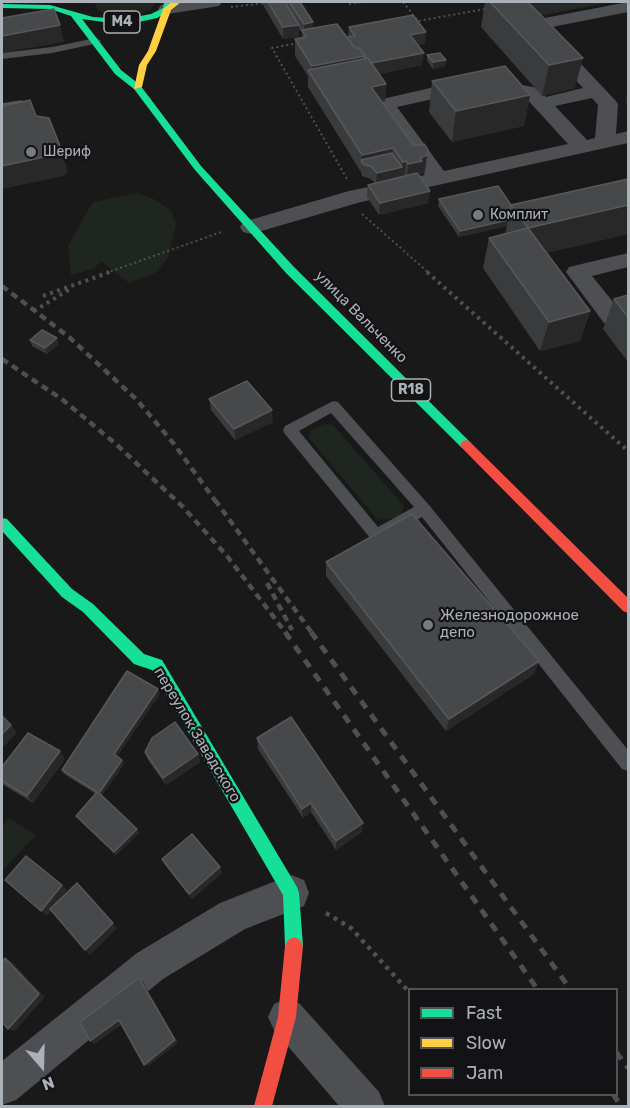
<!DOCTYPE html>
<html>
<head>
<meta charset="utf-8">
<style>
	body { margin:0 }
	#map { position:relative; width:630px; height:1108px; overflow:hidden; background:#191919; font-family:Rubik,sans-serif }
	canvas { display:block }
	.frame { position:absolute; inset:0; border:3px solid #abb1b9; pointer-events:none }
	.legend { position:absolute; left:408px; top:988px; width:210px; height:108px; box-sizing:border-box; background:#131315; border:2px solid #505257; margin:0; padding:8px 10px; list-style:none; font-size:18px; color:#abb1b9 }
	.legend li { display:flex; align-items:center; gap:12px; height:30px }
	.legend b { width:30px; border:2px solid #505257 }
	.north { position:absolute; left:12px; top:1036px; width:60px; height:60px; -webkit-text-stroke:4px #131315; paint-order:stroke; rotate:160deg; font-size:16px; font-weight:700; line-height:24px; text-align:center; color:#abb1b9 }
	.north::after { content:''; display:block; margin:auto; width:21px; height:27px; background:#abb1b9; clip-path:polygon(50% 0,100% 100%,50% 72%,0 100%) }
</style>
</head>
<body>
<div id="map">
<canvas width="630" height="1108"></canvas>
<div class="frame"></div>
<ul class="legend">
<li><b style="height:8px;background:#16e098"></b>Fast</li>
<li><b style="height:8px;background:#ffcf43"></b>Slow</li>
<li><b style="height:8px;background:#f24e42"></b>Jam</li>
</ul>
<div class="north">N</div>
</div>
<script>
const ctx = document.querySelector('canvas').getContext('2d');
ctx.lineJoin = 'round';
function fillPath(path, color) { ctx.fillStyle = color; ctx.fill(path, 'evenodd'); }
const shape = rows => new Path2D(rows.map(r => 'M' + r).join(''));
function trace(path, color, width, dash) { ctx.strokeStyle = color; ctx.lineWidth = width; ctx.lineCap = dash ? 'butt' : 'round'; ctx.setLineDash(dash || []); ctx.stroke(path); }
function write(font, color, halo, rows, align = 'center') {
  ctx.font = font + ' Rubik,sans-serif'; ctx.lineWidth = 4.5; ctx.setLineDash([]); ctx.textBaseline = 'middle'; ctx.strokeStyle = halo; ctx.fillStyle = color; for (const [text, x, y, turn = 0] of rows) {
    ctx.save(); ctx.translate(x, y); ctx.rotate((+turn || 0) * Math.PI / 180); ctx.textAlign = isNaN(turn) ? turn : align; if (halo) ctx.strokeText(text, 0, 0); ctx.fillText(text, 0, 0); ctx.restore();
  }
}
fillPath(shape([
	[95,2,156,2,150,10,132,17,104,14,98,10],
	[137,193,154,199,171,210,176,224,168,258,155,273,129,283,101,261,94,269,71,275,68,245,93,202],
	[324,424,333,425,404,506,402,513,395,518,378,520,309,438,310,431],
	[9,818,36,835,2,871,2,826]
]), '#1f261f');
trace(shape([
	[403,2,418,21,485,9,488,11],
	[349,4,363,2],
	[231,7,273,2],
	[298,43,272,48,347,179],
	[362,214,429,273],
	[106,273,224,231]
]), '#4f5053', 2, [2, 3]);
trace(shape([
	[427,272,628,451],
	[43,296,110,272],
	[34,311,70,289]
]), '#4f5053', 4, [3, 4.5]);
trace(shape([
	[326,913,351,928,410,993]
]), '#4f5053', 4.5, [4, 5]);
fillPath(shape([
	[96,38,101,41,99,43,52,53,2,59,2,53,52,47,96,38],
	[333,401,338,402,429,505,628,750,628,771,622,769,422,517,381,539,371,539,285,434,283,430,285,426,333,401],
	[331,413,414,507,378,527,299,431,331,413]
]), '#4d4f52');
fillPath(shape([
	[182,2,222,2,219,6,213,7,167,14,161,13,158,9,161,5,182,2],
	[628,2,628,12,547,28,615,100,618,104,616,134,628,131,628,143,361,202,251,234,243,232,240,227,243,222,349,191,425,175,375,104,378,100,478,77,538,88,546,97,583,88,525,25,528,21,534,20,628,2],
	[478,89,525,97,568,144,444,171,397,107,478,89],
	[592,98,598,105,595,138,587,140,555,106,592,98],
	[628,253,628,267,592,276,618,308,628,308,628,324,612,325,604,323,566,272,569,267,628,253],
	[291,875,304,880,309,893,304,906,245,929,163,979,16,1100,2,1105,2,1061,137,953,220,903,291,875],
	[287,998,300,1004,379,1092,385,1106,339,1106,274,1030,268,1017,274,1004,287,998]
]), '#4d4f52');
fillPath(shape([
	[164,2,172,2,170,11,157,18,125,25,82,19,121,70,140,85,201,166,294,267,470,442,472,445,470,448,462,448,286,273,195,170,134,89,115,74,71,16,50,9,2,8,2,4,50,5,93,17,125,19,151,14,163,8,164,2],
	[2,518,7,519,72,589,93,604,144,654,162,660,297,887,299,893,303,946,300,952,294,955,288,952,285,946,283,895,152,670,134,664,83,612,62,597,2,531,2,518]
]), '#16e098');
fillPath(shape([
	[172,2,181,2,171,10,156,51,147,65,142,87,134,89,139,65,148,51,163,9,172,2]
]), '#ffcf43');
fillPath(shape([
	[466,440,470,442,628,598,628,613,623,611,462,448,460,445,462,442,466,440],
	[294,937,300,940,303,946,296,1017,272,1106,254,1106,278,1017,285,946,288,940,294,937]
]), '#f24e42');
trace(shape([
	[2,286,69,337,137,400,174,444,219,506],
	[2,359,63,400,116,444,183,507,227,556,286,633],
	[215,500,312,633],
	[267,583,292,630]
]), '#4e4f50', 4.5, [7, 5]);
trace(shape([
	[285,632,538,990],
	[311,632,571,990],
	[616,1052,628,1068],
	[613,1094,621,1106]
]), '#4e4f50', 5, [9, 8]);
fillPath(shape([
	[263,2,300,2,313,22,313,28,347,37,348,37,349,27,425,44,418,45,422,65,379,74,386,84,385,101,382,102,425,172,420,175,420,177,430,191,428,203,379,215,367,197,368,185,375,183,371,179,362,176,361,172,308,87,308,76,295,56,295,39,302,37,302,33,299,29,299,37,283,39,263,5],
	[485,2,610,2,541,15,575,88,542,96,481,27],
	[427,55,446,60,445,66,433,69,427,61],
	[432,81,530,95,524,126,452,142,429,112],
	[628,95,628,104,626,102],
	[628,179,628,234,546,253,590,311,580,341,540,351,483,268,489,238,505,234,507,226,459,237,438,206,439,199,511,205],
	[628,295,628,362,603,329,614,299],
	[30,340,59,344,47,354,32,346],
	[209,399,273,422,235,440,211,410],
	[326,562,539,661,534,674,446,731,326,576],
	[160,694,117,756,124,764,102,795,137,829,139,833,116,855,76,816,96,794,64,774,62,770],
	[257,738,362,832,336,850,311,812,303,818,258,749],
	[60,751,65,759,33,803,2,784,2,767],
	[145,752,198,754,200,762,166,785,148,760],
	[162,859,222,873,192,899,165,865]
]), '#3a3b3c');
fillPath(shape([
	[516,2,610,2,513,21],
	[313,22,313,34,304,33,304,24],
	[60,25,64,42,2,53,2,36],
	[299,25,299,37,283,39,283,27],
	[426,32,425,44,409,47,410,35],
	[424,53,422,65,368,76,369,64],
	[365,56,364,73,312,77,312,66],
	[583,58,575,88,542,96,549,65],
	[446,60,445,66,433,69,433,62],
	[386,84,385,101,370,104,371,87],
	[530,95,524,126,452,142,456,111],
	[393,148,391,165,372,167,361,160,362,155],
	[62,151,68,172,64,176,2,189,2,166],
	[427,155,425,172,420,175,420,178,407,181,408,164],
	[406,161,404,178,401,179,403,162],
	[402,167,401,179,376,185,377,173],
	[430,191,428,203,379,215,380,203],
	[628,205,628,234,521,259,528,228],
	[508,220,507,226,459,237,460,231],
	[590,311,580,341,540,351,549,322],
	[57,338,59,344,47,354,45,348],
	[272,410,273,422,235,440,234,429],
	[539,661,534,674,446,731,449,719],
	[158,689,160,694,116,758,114,754],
	[11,725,17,733,2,748,2,734],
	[60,751,65,759,33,803,27,796],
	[198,754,200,762,166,785,163,778],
	[122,760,124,764,101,796,99,793],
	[311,803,311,812,303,818,302,809],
	[363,823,362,832,336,850,336,841],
	[137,829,139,833,116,855,114,852],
	[220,867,222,873,192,899,189,894],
	[77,883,117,928,90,955,85,950],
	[62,885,67,890,47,916,41,911],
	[5,958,12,962,45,997,15,1031,8,1029],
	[139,978,143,982,178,1043,148,1066,144,1065],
	[119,1020,124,1023,95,1044,90,1041]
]), '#282829');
const building = shape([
	[268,2,285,2,299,25,283,27,268,2],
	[289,2,300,2,313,22,304,24,289,2],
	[490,2,528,2,583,58,549,65,490,2],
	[54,9,60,25,2,36,2,18,54,9],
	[413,15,426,32,410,35,424,53,371,63,368,58,364,59,365,56,359,48,355,48,347,37,355,36,349,27,413,15],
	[337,24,355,48,359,48,365,56,312,66,295,39,306,37,302,30,337,24],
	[440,53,446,60,433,62,427,55,440,53],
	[368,58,386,84,371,87,414,146,424,144,428,150,427,155,420,158,422,161,408,164,406,161,403,162,393,148,362,155,308,70,368,58],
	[505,66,530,95,456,111,432,81,505,66],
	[30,100,36,116,49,118,62,151,58,154,2,166,2,106,30,100],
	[21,101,22,102,2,106,2,104,21,101],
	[392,153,402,167,377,173,372,167,363,164,361,160,392,153],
	[417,173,430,191,380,203,368,185,417,173],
	[628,179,628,205,528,228,511,205,628,179],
	[498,186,511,205,508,220,460,231,439,199,498,186],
	[528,228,590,311,549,322,489,238,528,228],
	[628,295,628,317,614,299,628,295],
	[42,330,57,338,45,348,30,340,42,330],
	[247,381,272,410,234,429,209,399,247,381],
	[412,514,539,661,449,719,326,562,412,514],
	[127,671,158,689,114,754,122,760,99,793,137,829,114,852,76,816,97,792,62,770,127,671],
	[2,716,11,725,2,734,2,716],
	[291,717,363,823,336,841,311,803,302,809,257,738,291,717],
	[175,722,198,754,163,778,145,752,152,738,175,722],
	[28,733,60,751,27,796,2,781,2,767,28,733],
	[192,834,220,867,189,894,162,859,192,834],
	[26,856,62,885,41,911,5,880,26,856],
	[77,883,113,923,85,950,50,909,77,883],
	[5,958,39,994,8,1029,2,1022,2,962,5,958],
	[139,978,175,1040,144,1065,119,1020,90,1041,80,1022,139,978]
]);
fillPath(building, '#47484a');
trace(building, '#56585b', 1.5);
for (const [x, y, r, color] of [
	[31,152,6,"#787c81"],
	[478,215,6,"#787c81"],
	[428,625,6,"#787c81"]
]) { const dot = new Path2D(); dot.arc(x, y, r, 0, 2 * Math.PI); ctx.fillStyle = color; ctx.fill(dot); trace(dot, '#131315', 2); }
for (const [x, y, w] of [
	[122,22,36],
	[411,390,39]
]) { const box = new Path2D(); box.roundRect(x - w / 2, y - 11, w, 22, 4.5); ctx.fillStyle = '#131315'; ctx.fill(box); trace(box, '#abb1b9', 1.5); }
write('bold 14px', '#abb1b9', null, [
	["M4",122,22],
	["R18",411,390]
]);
write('14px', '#abb1b9', '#131315', [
	["Шериф",43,152],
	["Комплит",490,215]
], 'left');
write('15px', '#abb1b9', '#131315', [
	["улица Вальченко",361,317,45],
	["переулок Завадского",197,735,59]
]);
write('15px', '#abb1b9', '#131315', [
	["Железнодорожное",440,616],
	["депо",440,633]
], 'left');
</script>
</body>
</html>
